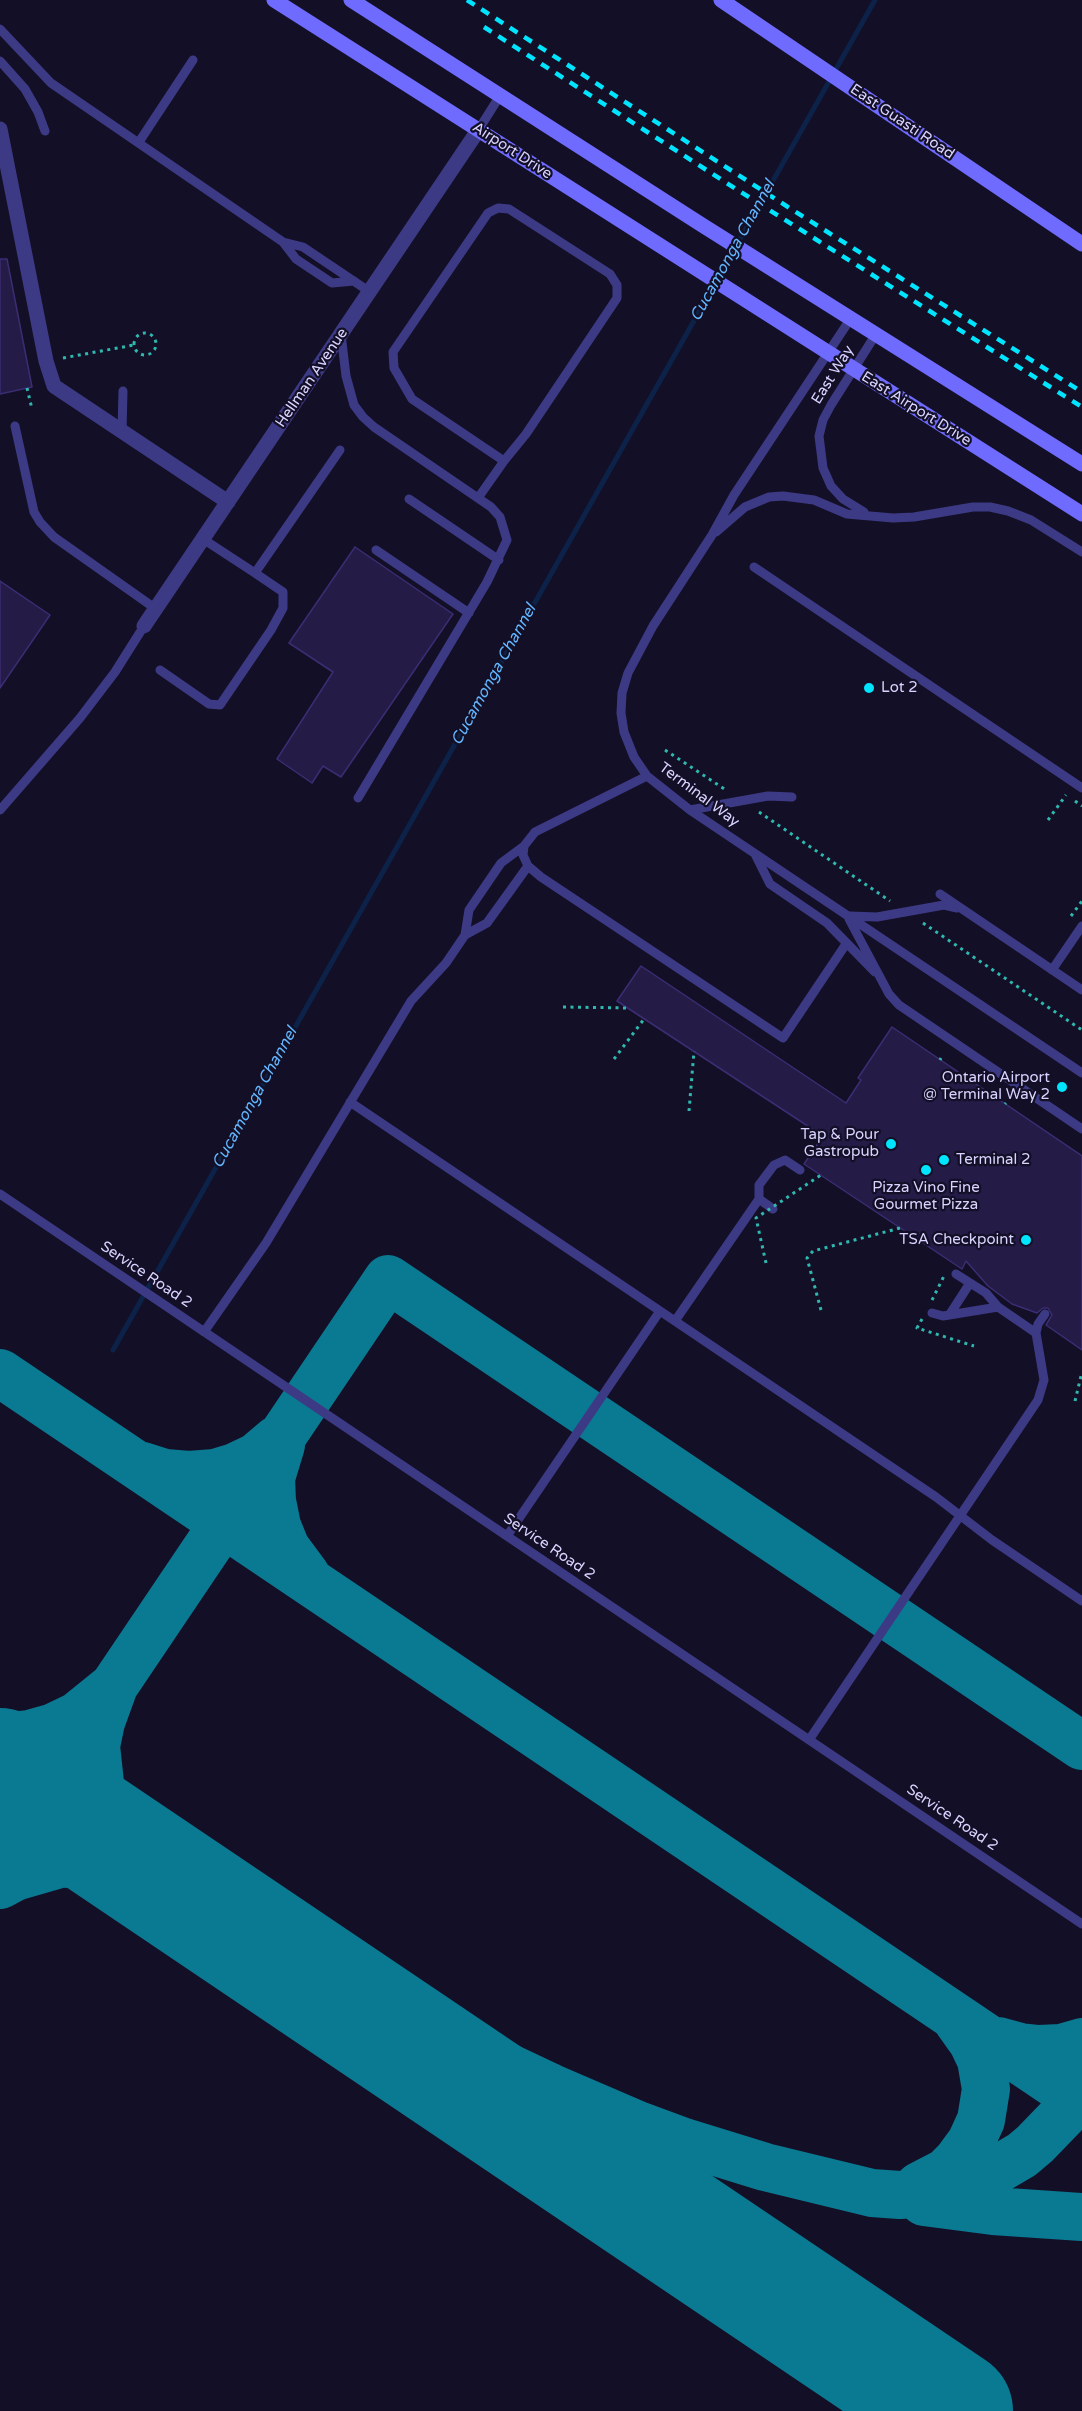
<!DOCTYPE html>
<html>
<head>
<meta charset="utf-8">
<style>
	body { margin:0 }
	canvas { display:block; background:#130f26 }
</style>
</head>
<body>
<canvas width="1082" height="2411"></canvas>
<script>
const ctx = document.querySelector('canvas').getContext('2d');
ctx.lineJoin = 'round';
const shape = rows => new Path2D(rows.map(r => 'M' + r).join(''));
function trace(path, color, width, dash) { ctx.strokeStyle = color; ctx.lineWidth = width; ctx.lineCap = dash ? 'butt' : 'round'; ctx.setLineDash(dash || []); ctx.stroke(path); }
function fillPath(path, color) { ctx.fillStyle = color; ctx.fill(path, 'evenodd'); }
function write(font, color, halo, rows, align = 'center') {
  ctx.font = font + ' "Varela Round",sans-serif'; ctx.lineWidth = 4.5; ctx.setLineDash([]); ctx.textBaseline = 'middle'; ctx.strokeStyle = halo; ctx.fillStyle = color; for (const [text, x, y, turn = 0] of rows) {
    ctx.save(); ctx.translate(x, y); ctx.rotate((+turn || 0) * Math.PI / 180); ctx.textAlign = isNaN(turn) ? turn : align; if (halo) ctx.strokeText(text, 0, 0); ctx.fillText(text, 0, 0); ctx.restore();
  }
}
trace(shape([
	[113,1350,875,0]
]), '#0c2248', 5);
trace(shape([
	[0,1373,1082,2102],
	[281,1445,271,1478,272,1501,277,1526,286,1548,306,1575],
	[143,1466,165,1473,189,1475,215,1473,235,1467,256,1457,276,1440],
	[0,1737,29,1734,54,1727,77,1716,114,1686,101,1722,96,1746,101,1792,124,1838,166,1880],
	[0,1855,388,1279,1082,1746],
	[0,1885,15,1877,60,1864,86,1863,133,1870,172,1885,429,2030,552,2088,638,2125,684,2142,765,2167,872,2193,900,2195,935,2192,988,2175,1022,2155,1035,2144,1063,2115,1082,2088],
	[998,2041,1020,2047,1039,2049,1061,2048,1082,2042],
	[919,2186,946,2172,957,2161,971,2142,981,2120,986,2089,981,2060,973,2043,956,2019],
	[924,2202,993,2211,1082,2217]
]), '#0a7a92', 48);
trace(shape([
	[0,1769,952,2411]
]), '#0a7a92', 122);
const building = shape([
	[0,259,7,259,32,387,0,394,0,259],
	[355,547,453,614,341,777,323,766,312,783,277,759,333,672,289,643,355,547],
	[0,581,50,615,0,688,0,581],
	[641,966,846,1103,861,1080,858,1078,892,1027,1082,1156,1082,1350,1046,1325,1052,1315,1048,1308,1043,1308,1037,1313,1012,1304,988,1286,966,1261,962,1269,804,1164,823,1136,617,1001,641,966]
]);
fillPath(building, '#241b47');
trace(building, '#3b2d73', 1.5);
trace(shape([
	'134 344a11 11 0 1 1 22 0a11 11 0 1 1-22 0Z',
	[63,358,134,345],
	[27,388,32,409],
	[665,750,726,790],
	[1075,801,1082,806],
	[759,812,890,901],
	[1048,820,1066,795],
	[1071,916,1082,901],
	[923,923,1082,1030],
	[563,1007,629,1008],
	[614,1059,644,1019],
	[940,1060,941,1058],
	[1005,1104,1006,1103],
	[689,1111,694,1051],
	[932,1300,944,1276],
	[821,1310,807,1258,813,1251,900,1228],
	[922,1319,917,1328,974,1346],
	[1075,1401,1082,1372]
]), '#2fb8b0', 3, [3, 4.5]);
trace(shape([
	[0,29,51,83,283,242,296,259,332,283,354,281],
	[0,61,25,89,38,112,45,131],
	[479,129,501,94],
	[139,142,193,60],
	[283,242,303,247,370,292],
	[851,318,734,495,712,535,653,626,628,673,622,693,621,713,624,732,634,757,647,776,690,810,1082,1073],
	[341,334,346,376,354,405,363,417,374,427,491,507,500,517,507,540,487,582,358,798],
	[15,426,34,512,40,522,54,537,156,609],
	[122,432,123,391],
	[478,498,504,461,526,434,617,298,617,285,610,274,509,209,498,208,488,213,393,352,394,368,412,399,504,461],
	[409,499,499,560],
	[864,512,843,499,831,486,823,468,819,436,823,420,831,405,876,334],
	[716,532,745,507,769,497,783,496,814,500,847,514,893,518,914,517,973,507,990,507,1008,511,1031,520,1082,552],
	[203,539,255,573,340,450],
	[376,550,469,613],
	[754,567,1082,788],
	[160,670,209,704,220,705,271,630,283,608,283,592,255,573],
	[647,776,535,832,524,846,523,855,528,866,541,877,783,1038,846,944],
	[0,810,80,718,115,672,144,626],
	[690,810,768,796,792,797],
	[524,846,501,863,469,910,465,935,487,923,528,866],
	[756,856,770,884,827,923,875,972],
	[940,894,1082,990],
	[850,916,877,917,944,905,957,908],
	[849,919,889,994,899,1005,1082,1129],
	[1052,970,1082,926],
	[350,1102,936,1497,992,1540,1082,1601],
	[0,1194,1082,1924],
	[773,1209,759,1199,759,1185,774,1165,785,1160,800,1170],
	[956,1274,986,1293,998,1307,1036,1333],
	[932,1313,943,1316,998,1307],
	[950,1314,970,1283],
	[675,1321,759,1199],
	[204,1332,266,1243,411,1001,446,963,465,935],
	[507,1536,660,1311],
	[809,1740,1038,1400,1044,1380,1036,1333,1038,1324,1045,1314]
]), '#3d3a85', 9);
trace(shape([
	[0,129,46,361,54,386,228,502],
	[144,626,479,129]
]), '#3d3a85', 15);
trace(shape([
	[274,0,1082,514],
	[351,0,702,225,1082,464],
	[721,0,1082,244]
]), '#6f6bff', 15);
trace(shape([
	[467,0,791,209,1082,392],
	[484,27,736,189,1082,407]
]), '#00e5ff', 4.5, [9, 8]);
trace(shape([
	[766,1263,756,1218,821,1175]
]), '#2fb8b0', 3, [3, 4.5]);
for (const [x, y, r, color] of [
	[869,688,6,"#00e5ff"],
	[1062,1087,6,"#00e5ff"],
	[891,1144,6,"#00e5ff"],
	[944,1160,6,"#00e5ff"],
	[926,1170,6,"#00e5ff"],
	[1026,1240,6,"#00e5ff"]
]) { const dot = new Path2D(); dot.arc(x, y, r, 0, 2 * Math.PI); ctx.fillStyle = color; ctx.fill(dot); trace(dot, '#130f26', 2); }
write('15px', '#d9d4ff', '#130f26', [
	["East Guasti Road",902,122,34],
	["Airport Drive",512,151,33],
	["East Way",833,375,-58],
	["Hellman Avenue",312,378,-56],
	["East Airport Drive",916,409,32],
	["Terminal Way",699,795,37],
	["Service Road 2",146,1275,34],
	["Service Road 2",549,1547,34],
	["Service Road 2",952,1818,34]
]);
write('15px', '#d9d4ff', '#130f26', [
	["Lot 2",881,688,"left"],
	["Ontario Airport",1050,1078],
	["@ Terminal Way 2",1050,1095],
	["Tap & Pour",879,1135],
	["Gastropub",879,1152],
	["Terminal 2",956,1160,"left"],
	["Pizza Vino Fine",926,1188,"center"],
	["Gourmet Pizza",926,1205,"center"],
	["TSA Checkpoint",1014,1240]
], 'right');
write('italic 16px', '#62b6ff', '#130f26', [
	["Cucamonga Channel",733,251,-61],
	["Cucamonga Channel",494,675,-61],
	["Cucamonga Channel",255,1098,-61]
]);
</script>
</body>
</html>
